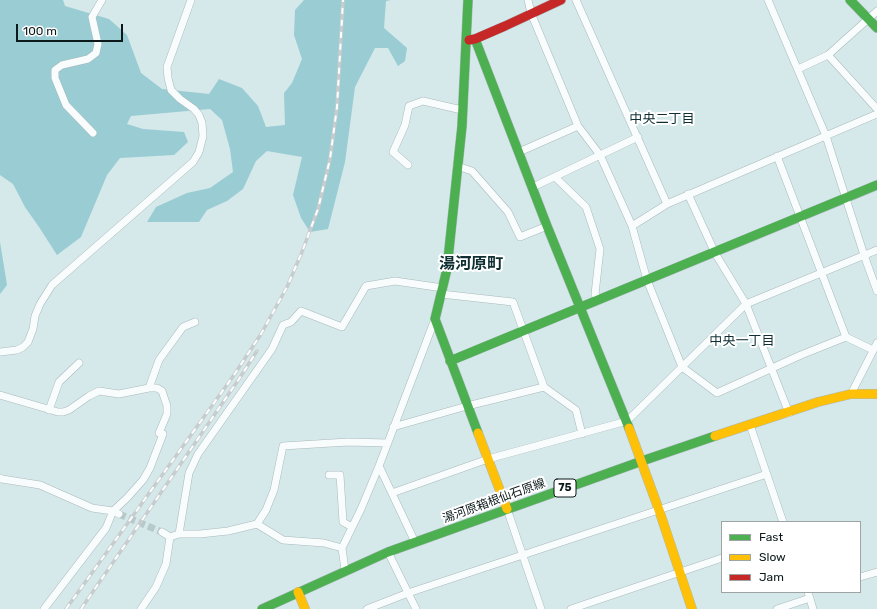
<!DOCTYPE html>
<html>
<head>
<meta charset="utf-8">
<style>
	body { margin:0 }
	#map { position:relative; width:877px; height:609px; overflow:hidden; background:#d5e8ea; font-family:Rubik,sans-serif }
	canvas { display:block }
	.legend { position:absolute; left:721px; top:521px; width:140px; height:72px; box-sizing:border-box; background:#fff; border:1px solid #9ea3a4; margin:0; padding:5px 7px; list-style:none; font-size:12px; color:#0c191b }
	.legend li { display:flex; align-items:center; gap:8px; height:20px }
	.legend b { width:20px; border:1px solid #9ea3a4 }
	.scale { position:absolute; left:16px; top:24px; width:107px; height:18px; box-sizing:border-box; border:2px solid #0c191b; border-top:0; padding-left:5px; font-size:12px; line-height:14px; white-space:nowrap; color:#0c191b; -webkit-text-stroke:3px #fff; paint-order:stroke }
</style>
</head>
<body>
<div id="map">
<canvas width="877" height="609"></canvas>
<ul class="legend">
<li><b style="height:5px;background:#4caf50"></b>Fast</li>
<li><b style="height:5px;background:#ffc107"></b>Slow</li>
<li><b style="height:5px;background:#c62828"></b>Jam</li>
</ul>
<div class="scale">100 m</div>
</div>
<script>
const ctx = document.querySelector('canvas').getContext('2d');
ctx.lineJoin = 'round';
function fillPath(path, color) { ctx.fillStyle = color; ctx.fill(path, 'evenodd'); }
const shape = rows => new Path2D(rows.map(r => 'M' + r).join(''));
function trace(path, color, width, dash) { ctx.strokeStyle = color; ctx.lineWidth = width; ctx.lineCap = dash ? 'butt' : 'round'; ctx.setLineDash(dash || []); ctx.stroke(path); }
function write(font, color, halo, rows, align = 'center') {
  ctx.font = font + ' Rubik,"Noto Sans JP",sans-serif'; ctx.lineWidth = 4; ctx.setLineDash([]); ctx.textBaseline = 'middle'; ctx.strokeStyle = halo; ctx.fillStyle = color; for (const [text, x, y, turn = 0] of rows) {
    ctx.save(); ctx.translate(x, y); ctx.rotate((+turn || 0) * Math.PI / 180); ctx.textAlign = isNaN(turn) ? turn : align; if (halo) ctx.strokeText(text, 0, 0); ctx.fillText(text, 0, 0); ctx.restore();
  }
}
fillPath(shape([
	[0,0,63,0,65,6,109,19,127,35,141,73,162,89,209,94,219,79,242,88,258,106,266,127,285,125,284,93,292,83,302,59,294,35,295,10,304,0,391,0,386,1,384,28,407,48,405,61,398,66,388,48,375,48,355,87,345,162,328,229,310,232,301,218,293,195,302,157,267,151,256,161,243,189,227,201,207,210,199,222,147,222,156,207,187,193,210,188,233,172,230,149,222,120,210,109,131,116,127,124,143,129,184,132,188,142,174,155,120,158,107,175,81,237,57,255,39,227,25,207,13,184,0,175],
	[0,242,7,285,0,294]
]), '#99ccd3');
trace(shape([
	[119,514,162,532]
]), '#b7c9cb', 7, [7, 3.5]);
const street = shape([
	[528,0,531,13,578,126,600,155,632,226,647,280,682,367,717,393,801,355,846,337,873,350],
	[576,0,667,204,877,114],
	[768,0,826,136,864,255,877,291],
	[828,55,877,109],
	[798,69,828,55,877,11],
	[93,133,66,105,55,78,55,70,62,65,88,59,96,53,98,44,92,17,102,0],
	[519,152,578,126],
	[777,156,846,337],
	[408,165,393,152,405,125,409,106,423,101,462,110],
	[457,166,472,171,508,212,520,237,547,226],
	[555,177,586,207,600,249,595,294,598,301],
	[533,187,638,137],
	[688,194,715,253,746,304,789,413],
	[632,226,667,204],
	[441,294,513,302,544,387,576,410,582,434],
	[0,352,17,350,23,347,28,342,33,329,35,316,40,304,52,285,193,162,199,152,203,136,202,123,199,115,194,109,180,99,171,90,168,78,167,67,191,0],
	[149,388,159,360,183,327,195,322],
	[851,394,877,343],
	[0,395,58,412,63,412,69,410,89,396,99,391,119,394,149,388,157,388,162,391,167,406,167,414,159,433,163,434,150,468,143,480,127,498,113,511,106,528,44,609],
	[49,410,59,382,79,363],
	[750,425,783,522],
	[393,427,467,406,544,387],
	[379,466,415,542],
	[329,475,340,475,343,522,352,527],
	[0,478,2,479,40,485,92,508,113,511,119,514],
	[392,493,488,459,627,421,746,304,877,250],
	[507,509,541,609],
	[257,524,283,540,324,543,342,548],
	[162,532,170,537],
	[179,534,189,473,198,454,272,349,283,325,291,322,301,311,342,327,366,286,395,281,443,288],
	[170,537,179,534,200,534,228,531,257,524,266,510,274,490,283,446,348,442,388,443],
	[388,552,416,609],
	[345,570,342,548,361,509,379,466,435,319],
	[860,577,877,572],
	[808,592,813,609],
	[141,609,156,587,166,564,170,537],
	[367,609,408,593,767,474],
	[571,609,722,558],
	[777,609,810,598]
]);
const fast = shape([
	[468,0,462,126,447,269,435,319,478,433],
	[850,0,877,28],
	[475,39,547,226,629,428],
	[450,361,877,185],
	[262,609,388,552,642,461,715,436]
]);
const slow = shape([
	[629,428,659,510,692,609],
	[478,433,507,509],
	[715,436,818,402,851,394,877,394],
	[298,592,305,609]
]);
const jam = shape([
	[469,40,475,39,505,26,561,0]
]);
trace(street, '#aab9bb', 8);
trace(fast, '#aab9bb', 10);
trace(slow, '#aab9bb', 10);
trace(jam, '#aab9bb', 10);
trace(street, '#f9fcfc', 7);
trace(fast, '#4caf50', 9);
trace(slow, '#ffc107', 9);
trace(jam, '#c62828', 9);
const rail = shape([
	[66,609,234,375,261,334,287,287,302,252,318,209,330,159,337,107,343,0],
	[81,609,239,379,257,351]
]);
trace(rail, '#c7cdce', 3.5);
trace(rail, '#fff', 2, [6]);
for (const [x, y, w] of [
	[565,488,22]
]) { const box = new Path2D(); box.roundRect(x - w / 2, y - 9, w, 18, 3); ctx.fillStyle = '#fff'; ctx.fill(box); trace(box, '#0c191b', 1); }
write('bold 11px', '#0c191b', null, [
	["75",565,488]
]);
write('12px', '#0c191b', '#fff', [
	["湯河原箱根仙石原線",494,501,-20]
]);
write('13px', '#0f2f32', '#fff', [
	["中央二丁目",662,119],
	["中央一丁目",742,341]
]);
write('bold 16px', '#0f2f32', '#fff', [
	["湯河原町",471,264]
]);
</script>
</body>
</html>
